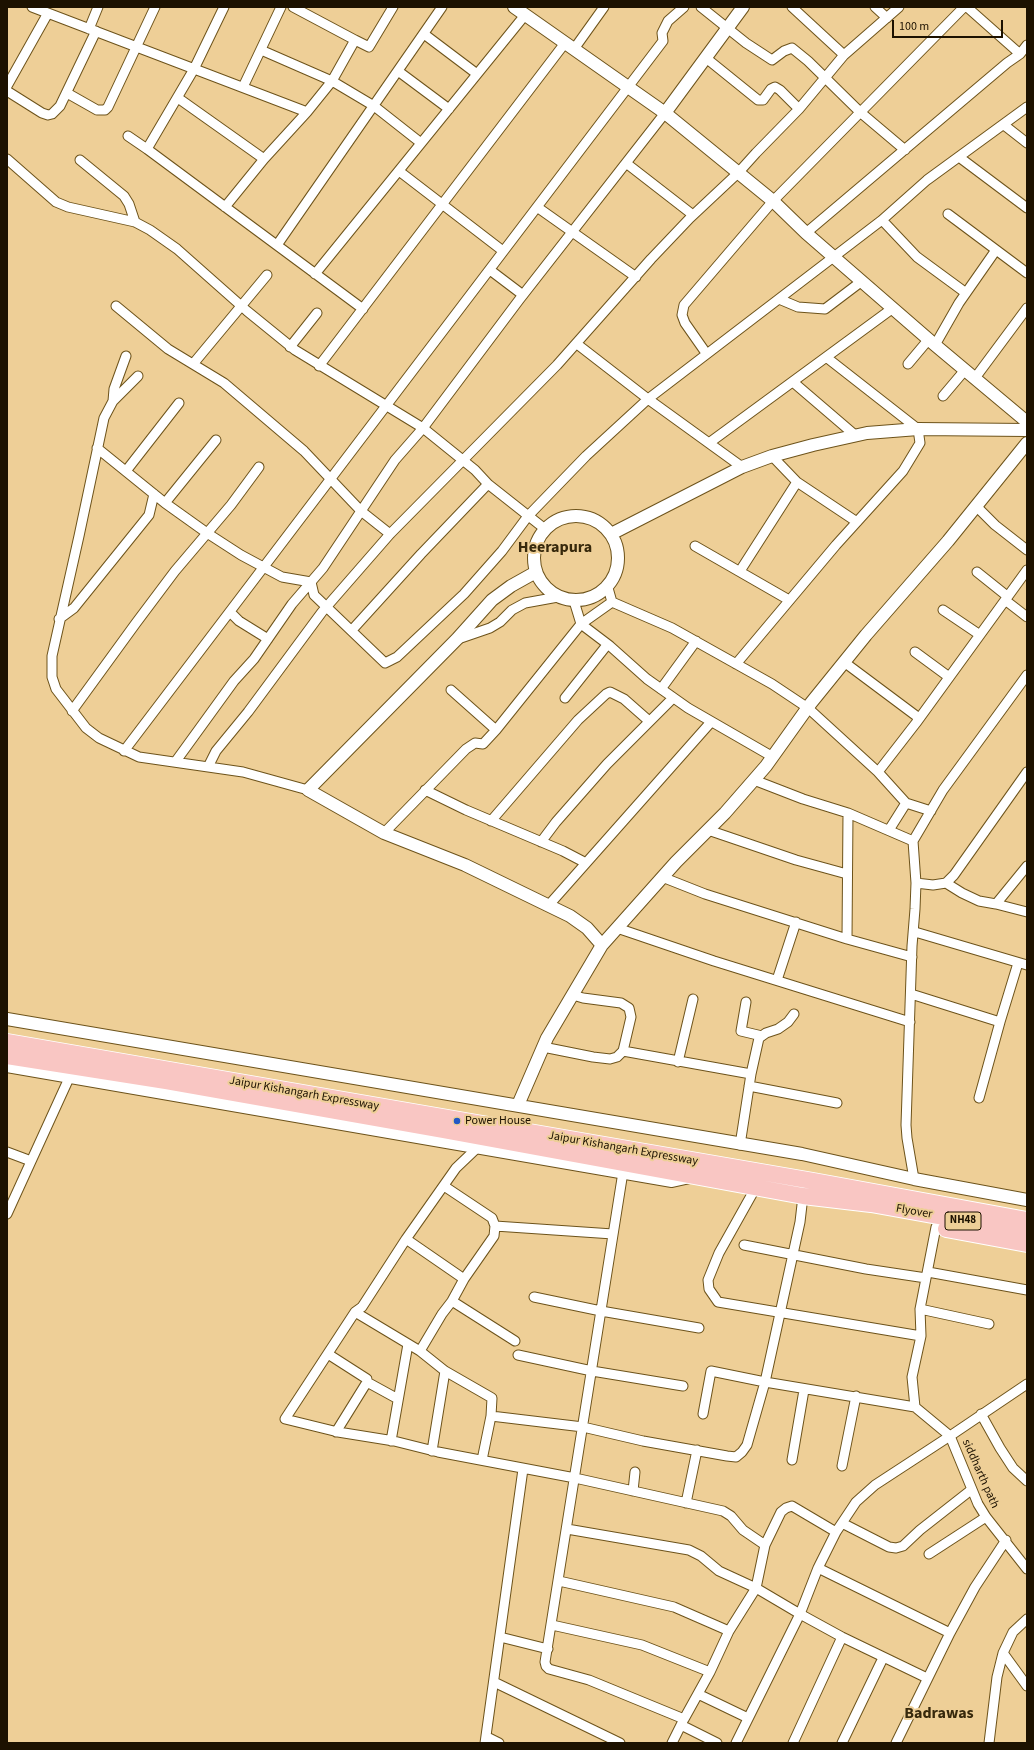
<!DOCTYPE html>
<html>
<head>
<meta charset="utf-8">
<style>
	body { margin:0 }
	#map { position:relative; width:1034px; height:1750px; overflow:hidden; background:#eecf97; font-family:"Source Sans 3",sans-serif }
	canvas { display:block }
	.frame { position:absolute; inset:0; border:8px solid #1c1100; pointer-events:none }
	.scale { position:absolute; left:892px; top:20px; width:111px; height:18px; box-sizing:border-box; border:2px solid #1c1100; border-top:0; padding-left:5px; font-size:12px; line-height:14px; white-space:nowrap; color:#1c1100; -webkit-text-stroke:3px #eecf97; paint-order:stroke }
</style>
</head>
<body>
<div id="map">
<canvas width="1034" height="1750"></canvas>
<div class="frame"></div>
<div class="scale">100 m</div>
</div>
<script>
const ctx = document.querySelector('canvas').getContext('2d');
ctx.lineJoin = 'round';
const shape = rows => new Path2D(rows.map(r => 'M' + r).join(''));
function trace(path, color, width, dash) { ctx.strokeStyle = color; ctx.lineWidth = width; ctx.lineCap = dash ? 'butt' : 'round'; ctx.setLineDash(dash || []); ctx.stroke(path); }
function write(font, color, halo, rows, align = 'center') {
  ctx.font = font + ' "Source Sans 3",sans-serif'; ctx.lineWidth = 4; ctx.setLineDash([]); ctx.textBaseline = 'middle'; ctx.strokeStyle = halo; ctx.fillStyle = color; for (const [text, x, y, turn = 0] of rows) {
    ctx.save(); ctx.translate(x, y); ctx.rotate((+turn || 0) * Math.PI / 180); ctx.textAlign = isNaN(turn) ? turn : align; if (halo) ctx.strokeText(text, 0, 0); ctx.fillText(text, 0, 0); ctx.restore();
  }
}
const street = shape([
	[32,7,307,112],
	[293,7,355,40],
	[701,7,746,43,772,60,784,51,792,48,808,61,860,112,905,150],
	[792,7,844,55],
	[875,7,887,18],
	[967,7,1020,54],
	[89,29,98,7],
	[424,34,477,74],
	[574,49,604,7],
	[261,50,332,81,374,106,421,143],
	[706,58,758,100,763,100,771,89,775,87,780,90,799,109],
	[398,71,449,109],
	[7,86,48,13],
	[243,87,281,7],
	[7,91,42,113,48,115,52,114,60,106,96,31],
	[67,93,97,110,105,110,108,107,155,7],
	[178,98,264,159],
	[1004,125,1027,143],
	[128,136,147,149,363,309],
	[147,149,194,69,224,7],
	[959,157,1027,208],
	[7,159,56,202,68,207,135,222,150,230,177,249,247,311,295,350,423,428,475,470,488,484,545,529],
	[80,160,124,196,129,204,135,222],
	[626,163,693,215],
	[399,171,503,251],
	[225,207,264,159,307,112,332,81,355,40,369,47,393,7],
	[537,207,636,277],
	[948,214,1027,273],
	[882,220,917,257,966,293],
	[806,233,1007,63,1020,54,1027,45],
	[277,245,442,7],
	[490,270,523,295],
	[315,274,525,15],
	[779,299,798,307,825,309,862,281],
	[116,306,168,349,224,383,304,451,361,511,390,534],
	[577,344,648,399,742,467],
	[935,345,959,303,996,250],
	[290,347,317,313],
	[706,353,685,323,682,315,684,305,773,201,964,7],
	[193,364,267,275],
	[908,364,929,339],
	[319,366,565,43],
	[138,376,113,401,104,418,79,536,52,656,52,677,56,689,86,728,99,738,139,757,243,772,308,790],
	[975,378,1027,308],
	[793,382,856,436],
	[943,396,965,370],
	[113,401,114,389,126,356],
	[709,443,893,308],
	[97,448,165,503,207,533,241,555,282,577,311,582,314,595,385,663,397,657,464,594,502,551,528,516,586,456,648,399,882,220,927,180,1027,107],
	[772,456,797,482,857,522],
	[126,471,179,403],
	[165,503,216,440],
	[976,506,995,525,1027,550],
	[695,546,789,600],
	[740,571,797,482],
	[977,572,1007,596],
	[608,588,612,602,672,628,772,684,808,708,878,772,906,803,931,811],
	[1005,600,1027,617],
	[574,601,581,624,610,646,647,679,688,708,773,757],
	[943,610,980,635],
	[230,612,239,621,268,639],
	[59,619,74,608,149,515,154,494],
	[352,630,421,554,488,484],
	[458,639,490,628,500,622,512,610,525,603,558,597],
	[915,652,949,677],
	[844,662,919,718],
	[736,664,836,545,903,471,920,443,918,429,826,357],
	[661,689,696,641],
	[451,690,496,730],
	[565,698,607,645],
	[72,711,136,623,175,571,231,505,259,467],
	[124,751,663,41,662,33,668,21,684,7],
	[176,761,234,681,254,659,292,604,323,568,395,460,423,428,519,300,665,113],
	[208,767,216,751,248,712,322,612,390,534,557,365,651,259,690,218,738,173,756,153,799,109,844,55,899,7],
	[878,772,916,723,1027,570],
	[754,780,803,799,848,813,913,841],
	[425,790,466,810,563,851,586,863],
	[491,821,578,720,606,694,610,692,624,699,649,721],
	[708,830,796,860,847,874],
	[889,830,906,803],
	[384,833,466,749,475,743,483,744,496,730,581,624,612,602],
	[541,842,556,822,607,764,673,698],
	[662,877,705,894,847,939,912,957],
	[916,883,933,885,946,883,954,875,1027,772],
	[946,883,962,893,979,901,996,904,1027,866],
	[996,904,1027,912],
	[548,906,711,722],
	[617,928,714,961,910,1022],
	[915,932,1027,965],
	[847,939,848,813],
	[777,980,796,922],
	[911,994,1000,1022,979,1098],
	[746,1002,741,1031,762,1036],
	[1000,1022,1018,963],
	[543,1047,593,1057,610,1059,617,1057,623,1051,631,1017,629,1008,621,1003,583,998,573,995],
	[623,1051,751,1074],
	[678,1062,693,999],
	[749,1086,837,1103],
	[740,1145,751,1074,759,1038,766,1033,778,1029,788,1022,794,1014],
	[477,1148,456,1168,406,1239,362,1307,355,1312,285,1419,338,1432,394,1441,438,1452,575,1478,723,1511,731,1516,743,1530,765,1545],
	[7,1152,31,1161],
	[623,1172,545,1662,546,1666,549,1669,589,1680,684,1719,710,1672,729,1631,756,1588,765,1545,781,1512,786,1508,792,1506,836,1532],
	[914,1179,907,1138,906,1125,912,946,915,909,916,883,913,841,943,790,1027,675],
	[756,1187,719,1253,708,1280,709,1289,718,1302,921,1336],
	[803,1196,800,1222,765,1382,915,1407],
	[7,1214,70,1076],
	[495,1226,613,1234],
	[936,1227,920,1309,921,1336,912,1377,915,1407,950,1436,978,1504,986,1517,1027,1569],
	[406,1239,464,1279],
	[744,1245,866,1269,926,1278],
	[928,1272,1027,1290],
	[534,1297,601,1311,699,1328],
	[452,1301,515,1341],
	[920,1309,989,1324],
	[355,1312,420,1351,445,1371,492,1398,491,1416,482,1460],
	[420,1351,442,1314,452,1301,464,1279,494,1236,495,1226,492,1218,444,1186],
	[328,1354,367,1379,367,1382,336,1432],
	[518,1355,592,1371,683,1386],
	[367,1382,398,1399],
	[981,1414,1000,1448,1013,1468,1027,1481],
	[491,1416,583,1427,643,1441,727,1456,736,1457,742,1452,747,1445,765,1382,711,1371,703,1414],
	[391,1441,408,1344],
	[432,1451,445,1371],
	[792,1460,804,1390],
	[842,1466,856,1396],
	[633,1491,635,1472],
	[686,1503,697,1450],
	[842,1523,889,1547,896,1548,903,1546,920,1530,971,1490],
	[567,1529,689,1550,701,1556,719,1571,756,1588,800,1614,842,1637,927,1678],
	[929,1554,986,1517],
	[818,1568,950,1633],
	[559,1581,674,1607,729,1631],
	[552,1625,642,1645,710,1672],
	[500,1637,548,1649],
	[1003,1653,1027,1686],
	[494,1682,620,1743],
	[698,1694,748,1718],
	[681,1725,717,1743],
	[487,1737,499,1743],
	[485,1743,523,1469],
	[672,1743,683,1721],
	[736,1743,800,1614,818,1568,836,1532,856,1502,875,1485,950,1436,1027,1384],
	[793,1743,842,1637],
	[842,1743,883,1658],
	[896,1743,950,1633,975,1587,1006,1540],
	[989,1743,997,1677,1003,1653,1013,1632,1027,1619]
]);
const secondary = shape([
	[514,7,665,113,773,201,806,233,935,345,1027,422],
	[665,113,743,7],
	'534 558a42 42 0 1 1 84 0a42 42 0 1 1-84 0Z',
	[611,534,742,467,772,456,813,445,867,433,918,429,1027,430],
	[602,945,676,862,725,813,766,766,811,703,866,635,948,541,1027,443],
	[7,1019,802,1154,914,1179,1027,1200],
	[7,1066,672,1181,690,1177],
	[518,1105,547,1038,602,945,587,928,570,916,465,865,384,833,308,790,457,639,492,600,511,586,536,572]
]);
const highway = shape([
	[7,1042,813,1181,1027,1220],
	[7,1056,166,1081,444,1130,803,1196,871,1204,1027,1232],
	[946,1229,1027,1244]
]);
trace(street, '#6d531b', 11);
trace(secondary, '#6d531b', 14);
trace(highway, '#fff', 18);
trace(street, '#fff', 9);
trace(secondary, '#fff', 12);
trace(highway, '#f9c6c3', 16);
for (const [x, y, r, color] of [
	[457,1121,4,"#2258c5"]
]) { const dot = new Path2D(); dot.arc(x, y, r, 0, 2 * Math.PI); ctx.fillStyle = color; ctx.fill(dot); trace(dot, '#eecf97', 1.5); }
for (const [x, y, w] of [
	[963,1221,36]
]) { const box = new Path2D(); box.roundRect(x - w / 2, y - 9, w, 18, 3); ctx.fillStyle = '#eecf97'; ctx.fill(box); trace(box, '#1c1100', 1); }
write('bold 11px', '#1c1100', null, [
	["NH48",963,1221]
]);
write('12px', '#1c1100', '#eecf97', [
	["Jaipur Kishangarh Expressway",304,1094,10],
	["Jaipur Kishangarh Expressway",623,1149,10],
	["Flyover",914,1212,10],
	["siddharth path",980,1474,66]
]);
write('12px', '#1c1100', '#eecf97', [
	["Power House",465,1121]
], 'left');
write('bold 16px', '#37290c', '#eecf97', [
	["Heerapura",555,548],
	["Badrawas",939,1714]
]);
</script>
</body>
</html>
